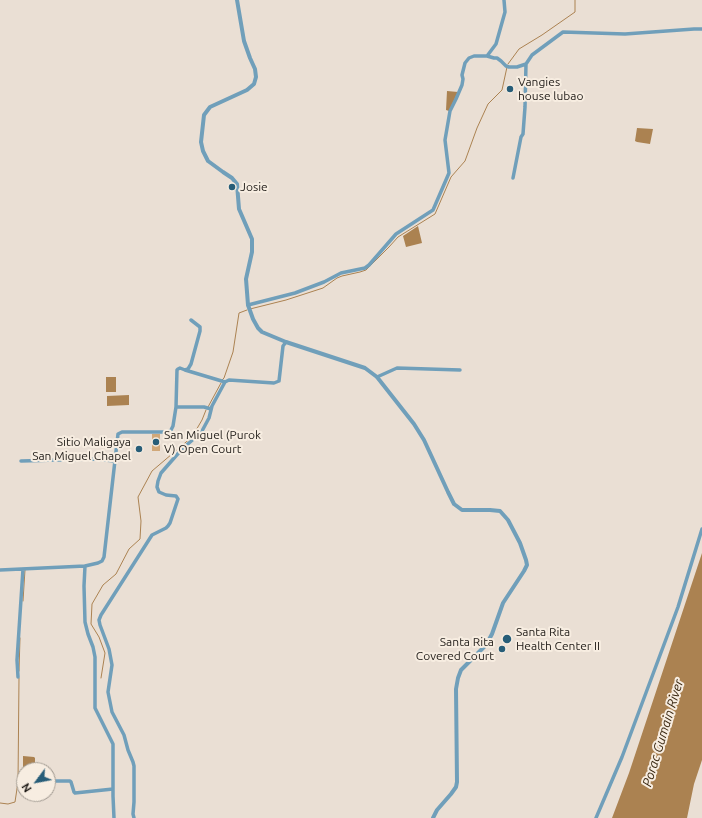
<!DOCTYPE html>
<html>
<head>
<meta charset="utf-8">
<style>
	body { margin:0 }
	#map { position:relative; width:702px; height:818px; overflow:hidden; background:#eadfd4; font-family:Ubuntu,sans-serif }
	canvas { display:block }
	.north { position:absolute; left:16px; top:762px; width:40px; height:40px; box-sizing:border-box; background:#f7ede1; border:1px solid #a19a91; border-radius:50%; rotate:238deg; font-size:11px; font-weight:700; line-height:16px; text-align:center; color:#211d19 }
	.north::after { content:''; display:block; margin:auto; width:14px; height:18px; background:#275d78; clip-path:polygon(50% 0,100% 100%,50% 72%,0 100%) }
</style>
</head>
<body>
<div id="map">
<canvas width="702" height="818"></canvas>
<div class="north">N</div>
</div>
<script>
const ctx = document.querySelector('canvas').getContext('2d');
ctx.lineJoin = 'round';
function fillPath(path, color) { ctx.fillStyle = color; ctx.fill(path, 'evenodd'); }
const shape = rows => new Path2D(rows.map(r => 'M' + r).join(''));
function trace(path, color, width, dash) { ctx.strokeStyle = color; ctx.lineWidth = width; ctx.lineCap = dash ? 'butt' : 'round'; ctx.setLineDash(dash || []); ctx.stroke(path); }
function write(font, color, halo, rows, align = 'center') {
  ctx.font = font + ' Ubuntu,sans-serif'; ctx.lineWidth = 4; ctx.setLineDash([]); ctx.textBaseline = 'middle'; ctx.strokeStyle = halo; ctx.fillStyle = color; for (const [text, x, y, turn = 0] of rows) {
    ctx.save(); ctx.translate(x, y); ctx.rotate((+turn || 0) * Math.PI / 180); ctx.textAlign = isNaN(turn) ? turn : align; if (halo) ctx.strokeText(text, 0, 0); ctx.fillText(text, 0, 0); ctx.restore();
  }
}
fillPath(shape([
	[152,434,160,434,160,451,152,451]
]), '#d1a879');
fillPath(shape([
	[447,91,458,92,449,111,446,110],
	[637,128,653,129,650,144,637,142,635,141],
	[418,226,422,243,406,247,403,236],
	[106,377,116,377,116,392,106,392],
	[129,395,129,405,107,406,107,396],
	[702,553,702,760,694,784,687,818,612,818,629,773],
	[23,756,34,757,35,758,35,770,24,770,24,777,23,776]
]), '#ab8251');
trace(shape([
	[508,64,519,49,542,35,575,12,575,0],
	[250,309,286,300,323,288,337,278,342,276,360,272,366,270,389,247,398,237,435,214,451,177,465,161,477,128,488,104,502,90,507,67],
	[222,380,224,378,233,352,239,313,247,310],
	[208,407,221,383],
	[23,601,25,570],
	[19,671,20,638],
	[101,678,105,653,99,637,91,624,92,604,103,585,116,574,129,549,140,539,141,521,138,497,152,471,192,437,202,420,206,410],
	[0,803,8,804,15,802,18,782,19,678]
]), '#ab8251', 1);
trace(shape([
	[487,56,494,58,497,58,501,61,506,66,509,67,517,67,526,64,532,55,563,32,625,34,694,29,702,29],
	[513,178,521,137,523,134,525,107,526,64],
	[248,305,295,293,324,282,341,273,365,268,369,265,396,234,433,210,449,173,445,140,450,111,456,99,462,85,463,79,462,75,465,63,469,58,474,56,487,56,496,44,505,12,504,0],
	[185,370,188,369,191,364,200,331,200,327,191,320],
	[377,377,397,368,460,370],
	[176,407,204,407,211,409],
	[21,461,94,459,115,461],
	[0,570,85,566],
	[18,677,17,660,23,569],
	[48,781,70,781,71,782,74,792,75,793,113,789],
	[114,818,113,796,113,744,95,708,95,657,93,647,88,634,85,622,84,586,85,566,98,563,102,561,104,557,118,434,122,432,167,432,171,430,173,426,176,407,177,370,178,369,180,368,185,370,225,382],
	[134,818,133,814,134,802,134,766,133,762,128,750,124,735,112,712,108,692,112,665,109,649,100,625,99,620,101,615,152,535,166,528,168,526,170,523,178,499,176,496,166,495,159,492,157,487,158,481,161,473,182,449,196,437,202,431,209,418,212,406,225,382,229,380,274,383,279,381,283,346,286,342],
	[596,818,622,757,678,607,702,529]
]), '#709fba', 3.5);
trace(shape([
	[237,0,244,41,250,58,255,69,256,77,254,84,247,90,210,107,204,115,201,142,203,151,208,161,223,172,232,178,237,184,239,209,252,239,252,252,246,279,248,305,253,319,258,328,262,332,286,342,365,368,377,377,414,424,424,440,448,492,454,504,462,510,490,510,500,511,508,520,520,543,526,560,527,565,524,571,503,603,492,634,486,645,461,670,458,678,456,689,457,782,456,787,451,794,437,810,433,818]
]), '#709fba', 4);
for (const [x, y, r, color] of [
	[510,89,4,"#275d78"],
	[232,187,4,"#275d78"],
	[156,442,4,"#275d78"],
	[139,449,4,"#275d78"],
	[507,639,5,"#275d78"],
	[502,649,4,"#275d78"]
]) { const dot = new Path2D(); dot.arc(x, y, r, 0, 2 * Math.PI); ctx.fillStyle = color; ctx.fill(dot); trace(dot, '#f7ede1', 1.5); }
write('12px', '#211d19', '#f7ede1', [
	["Vangies",518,82],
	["house lubao",518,96],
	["Josie",240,187],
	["San Miguel (Purok",164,435],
	["V) Open Court",164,449],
	["Sitio Maligaya",131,442,"right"],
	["San Miguel Chapel",131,456,"right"],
	["Santa Rita",516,632],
	["Health Center II",516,646],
	["Santa Rita",494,642,"right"],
	["Covered Court",494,656,"right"]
], 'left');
write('italic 13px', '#392710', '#f7ede1', [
	["Porac Gumain River",663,733,-73]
]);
</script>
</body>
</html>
